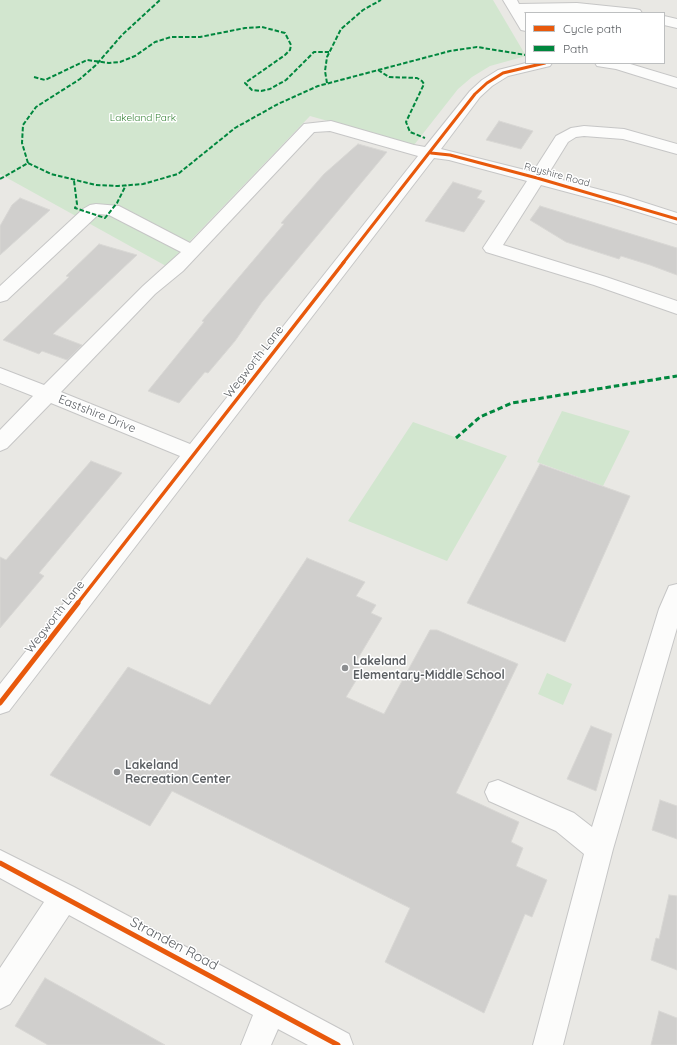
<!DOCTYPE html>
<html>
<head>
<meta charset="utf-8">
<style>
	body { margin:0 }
	#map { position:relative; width:677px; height:1045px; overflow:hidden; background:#e9e8e4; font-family:Quicksand,sans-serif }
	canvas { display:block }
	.legend { position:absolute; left:525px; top:12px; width:140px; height:52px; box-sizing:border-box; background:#fff; border:1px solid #bdbfc0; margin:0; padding:5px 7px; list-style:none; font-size:12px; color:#5a5e62 }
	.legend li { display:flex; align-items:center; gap:8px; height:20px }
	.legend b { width:20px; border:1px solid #bdbfc0 }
</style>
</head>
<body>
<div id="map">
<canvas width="677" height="1045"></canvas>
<ul class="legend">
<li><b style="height:5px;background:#e8590c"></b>Cycle path</li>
<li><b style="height:5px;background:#00873e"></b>Path</li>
</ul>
</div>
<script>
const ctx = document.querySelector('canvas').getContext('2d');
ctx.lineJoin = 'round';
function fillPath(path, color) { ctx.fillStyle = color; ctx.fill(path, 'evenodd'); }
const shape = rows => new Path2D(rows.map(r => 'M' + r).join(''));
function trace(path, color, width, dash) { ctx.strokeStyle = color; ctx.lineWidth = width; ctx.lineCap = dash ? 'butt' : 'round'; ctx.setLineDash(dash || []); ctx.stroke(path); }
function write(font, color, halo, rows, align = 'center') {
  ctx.font = font + ' Quicksand,sans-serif'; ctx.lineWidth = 3; ctx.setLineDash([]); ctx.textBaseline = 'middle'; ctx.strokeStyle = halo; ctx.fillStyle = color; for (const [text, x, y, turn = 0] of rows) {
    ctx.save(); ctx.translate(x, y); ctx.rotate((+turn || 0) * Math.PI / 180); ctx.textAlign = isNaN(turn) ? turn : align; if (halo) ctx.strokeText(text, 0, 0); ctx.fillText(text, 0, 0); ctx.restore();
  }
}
fillPath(shape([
	[0,0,493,0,526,56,490,66,472,77,458,89,414,145,310,116,166,266,0,174],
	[562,411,630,431,603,486,537,462],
	[413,422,507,456,447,561,348,521],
	[547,673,572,684,563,705,538,694]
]), '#d2e6cf');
const building = shape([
	[499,121,533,131,521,149,486,140,499,121],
	[358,144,387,152,262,302,235,341,208,373,205,372,179,403,148,391,204,322,202,321,284,224,281,223,324,174,358,144],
	[453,182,482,191,477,198,485,201,464,232,425,221,453,182],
	[20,198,50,210,0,255,0,226,12,205,20,198],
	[540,206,677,248,677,275,650,265,621,256,619,259,566,242,530,220,540,206],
	[99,244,137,255,53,334,82,345,67,360,42,351,39,354,3,340,69,277,66,276,99,244],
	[91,461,122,473,39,573,44,576,0,628,0,557,6,560,91,461],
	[540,464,630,496,565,642,467,603,540,464],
	[307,558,365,582,356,596,376,605,371,613,382,618,354,665,363,669,346,697,384,714,430,630,437,630,518,664,456,793,519,822,511,842,523,848,516,866,547,880,532,917,525,914,484,1013,385,962,410,908,172,791,150,826,50,775,128,667,210,705,307,558],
	[591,726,612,734,596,791,567,779,591,726],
	[660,800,677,806,677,839,652,830,660,800],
	[669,895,677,896,677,970,651,960,656,938,659,939,669,895],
	[45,978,76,995,165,1045,48,1045,15,1026,45,978],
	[659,1011,677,1018,677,1045,651,1045,659,1011]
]);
fillPath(building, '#d0cfcd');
trace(building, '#d8d7d4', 1);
const minor = shape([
	[503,0,517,0,519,4,577,3,635,9,640,10,642,13,524,12,526,15,526,31,521,30,503,0],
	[664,16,677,19,677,28,664,25,664,16],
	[526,63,552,63,550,66,508,76,492,86,480,97,441,149,533,172,556,136,571,128,584,126,624,129,677,144,677,154,623,139,584,136,576,137,568,142,547,176,624,196,677,213,677,224,612,204,541,185,503,245,606,277,677,301,677,314,594,285,486,252,483,248,527,181,449,160,434,158,9,711,0,714,0,684,180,456,51,403,7,448,0,451,0,430,33,396,0,383,0,368,44,385,143,286,181,252,109,215,99,214,7,300,0,302,0,286,83,209,90,205,96,204,119,206,190,243,304,124,331,121,414,145,425,147,470,91,482,80,498,70,526,63],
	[330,131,418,156,190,444,61,392,155,294,183,271,314,132,330,131],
	[595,63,627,63,677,78,677,88,616,69,597,66,595,63],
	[677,584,677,628,613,849,563,1045,533,1045,584,854,556,831,489,801,485,792,489,783,498,780,574,813,592,827,659,609,669,586,677,584],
	[0,850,74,887,349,1034,353,1045,308,1045,278,1029,271,1045,241,1045,253,1015,69,915,10,1004,0,1009,0,968,44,902,0,878,0,850]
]);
trace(minor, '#c6c6c6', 2);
fillPath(minor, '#fcfcfb');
trace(shape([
	[378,70,389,77,417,78,422,81,424,84,406,122,410,132,425,138],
	[34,77,45,80,87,60,109,63,120,62,135,56,155,42,171,37,200,37,245,28,262,27,285,33,291,45,290,50,285,55,245,83,252,90,261,91,270,89,286,80,314,52,329,52],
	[327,83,325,71,327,57,341,29,363,10,381,0],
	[28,163,22,143,23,125,36,107,80,79,96,65,122,35,160,0],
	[0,179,28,163,51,174,96,185,118,186,143,184,178,174,235,128,278,104,318,86,450,51,477,47,526,55],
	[74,181,77,204,75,208,105,218,117,203,126,185]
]), '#00873e', 2, [4.5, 2]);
trace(shape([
	[456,438,480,417,512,403,677,376]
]), '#00873e', 3, [5.5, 3]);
trace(shape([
	[431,153,450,155,537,178,677,219],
	[343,263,475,94,487,83,503,73,545,63]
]), '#e8590c', 3);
trace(shape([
	[77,604,344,262]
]), '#e8590c', 3.5);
trace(shape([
	[0,703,78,603],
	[0,863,338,1045]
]), '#e8590c', 5);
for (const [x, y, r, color] of [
	[345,668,4,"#8c8e90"],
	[117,772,4,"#8c8e90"]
]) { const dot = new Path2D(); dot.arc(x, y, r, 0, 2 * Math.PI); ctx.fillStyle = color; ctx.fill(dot); trace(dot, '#fff', 1.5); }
write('10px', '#378337', '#fff', [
	["Lakeland Park",143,118]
]);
write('10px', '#5a5e62', '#fff', [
	["Rayshire Road",557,175,15]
]);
write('12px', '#5a5e62', '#fff', [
	["Wegworth Lane",254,362,-52],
	["Eastshire Drive",97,414,22],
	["Wegworth Lane",55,617,-52]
]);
write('bold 12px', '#5a5e62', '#fff', [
	["Lakeland",353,661],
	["Elementary-Middle School",353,675],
	["Lakeland",125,765],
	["Recreation Center",125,779]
], 'left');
write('14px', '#5a5e62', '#fff', [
	["Stranden Road",174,944,28]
]);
</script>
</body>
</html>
